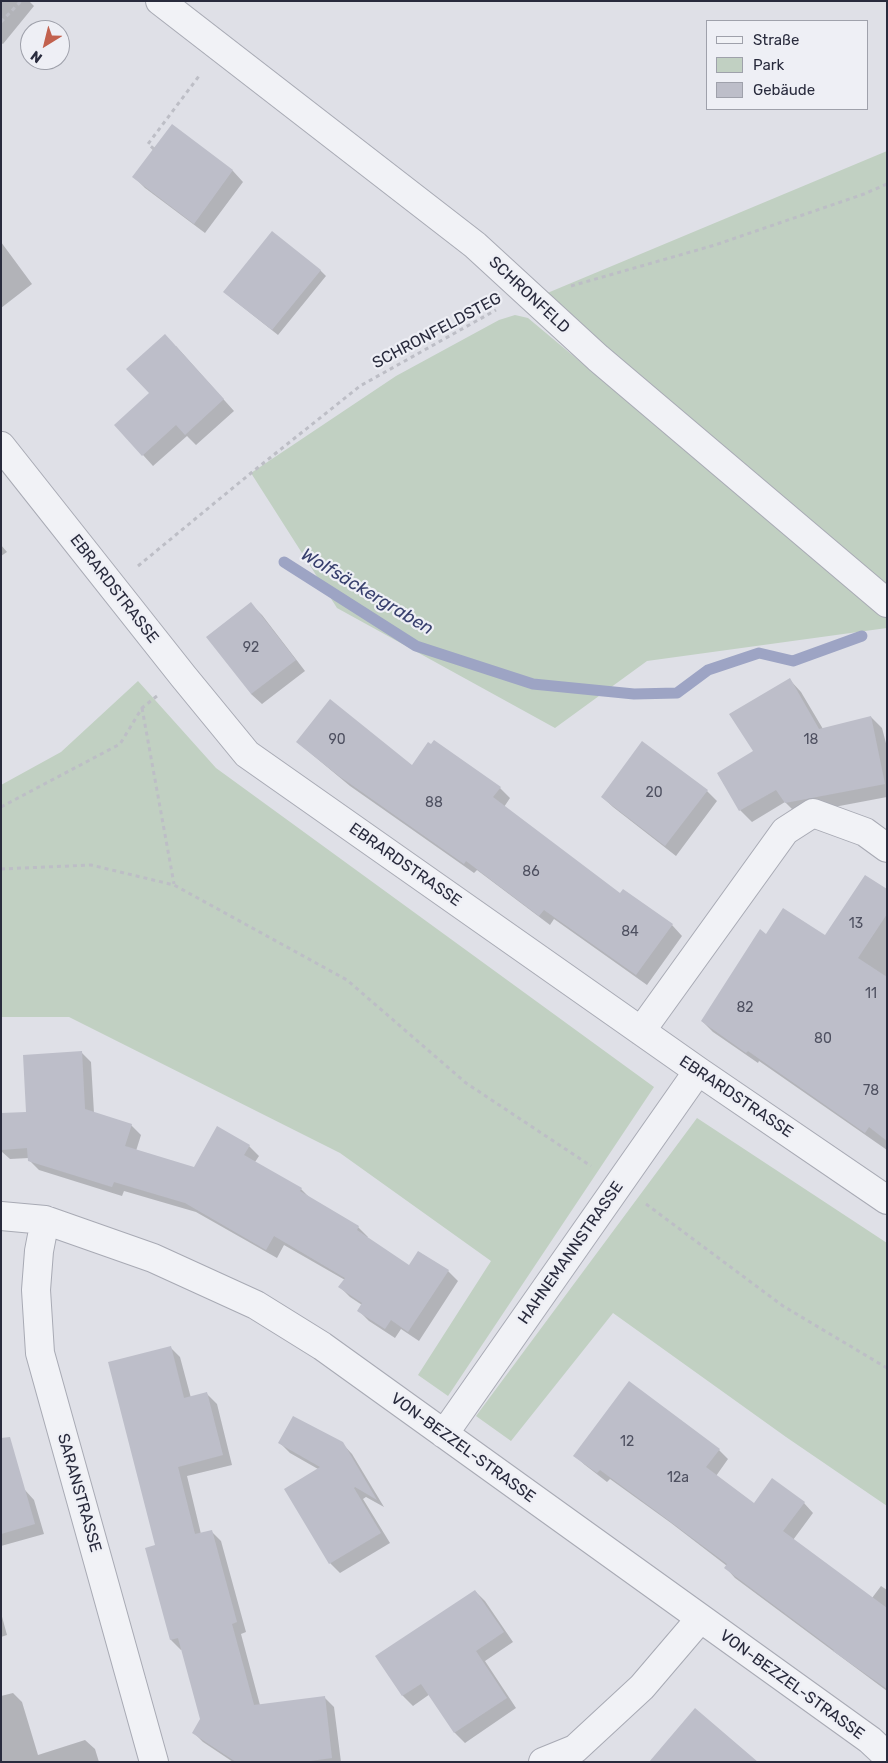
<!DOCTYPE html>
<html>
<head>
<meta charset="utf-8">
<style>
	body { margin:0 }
	#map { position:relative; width:888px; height:1763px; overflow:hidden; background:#dfe0e7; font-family:Rubik,sans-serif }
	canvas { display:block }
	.frame { position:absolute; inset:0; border:2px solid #292b3d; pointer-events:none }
	.legend { position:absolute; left:706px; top:20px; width:162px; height:90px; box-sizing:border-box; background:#eeeff5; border:1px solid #9fa1ab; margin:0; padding:6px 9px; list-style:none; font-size:15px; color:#292b3d }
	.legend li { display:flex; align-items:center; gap:10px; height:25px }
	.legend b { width:25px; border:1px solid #9fa1ab }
	.north { position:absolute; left:20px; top:20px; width:50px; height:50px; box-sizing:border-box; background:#eeeff5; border:1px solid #9fa1ab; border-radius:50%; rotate:216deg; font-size:14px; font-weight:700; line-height:20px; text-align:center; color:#292b3d }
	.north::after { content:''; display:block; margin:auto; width:18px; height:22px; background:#c2614e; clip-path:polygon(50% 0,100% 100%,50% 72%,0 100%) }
</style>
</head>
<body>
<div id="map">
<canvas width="888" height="1763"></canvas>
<div class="frame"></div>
<ul class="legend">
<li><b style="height:6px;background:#f1f2f6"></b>Straße</li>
<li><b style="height:14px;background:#c1d0c2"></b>Park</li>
<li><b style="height:14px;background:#bdbec9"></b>Gebäude</li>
</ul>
<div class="north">N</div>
</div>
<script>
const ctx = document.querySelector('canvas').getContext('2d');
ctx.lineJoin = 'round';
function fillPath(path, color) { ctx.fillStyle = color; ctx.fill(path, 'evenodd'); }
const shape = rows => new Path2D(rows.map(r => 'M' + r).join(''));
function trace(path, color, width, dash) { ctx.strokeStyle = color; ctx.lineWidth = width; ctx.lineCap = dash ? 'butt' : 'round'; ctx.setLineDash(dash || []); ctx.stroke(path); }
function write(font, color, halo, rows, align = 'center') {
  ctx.font = font + ' Rubik,sans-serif'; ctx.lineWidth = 4.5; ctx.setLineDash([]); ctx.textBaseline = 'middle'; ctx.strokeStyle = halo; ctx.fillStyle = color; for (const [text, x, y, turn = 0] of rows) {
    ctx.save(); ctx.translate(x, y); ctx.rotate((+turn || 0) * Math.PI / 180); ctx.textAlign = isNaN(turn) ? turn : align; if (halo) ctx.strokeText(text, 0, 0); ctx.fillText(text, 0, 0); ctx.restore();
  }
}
fillPath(shape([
	[887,151,887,603,533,299],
	[515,315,528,318,887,618,887,628,647,661,555,728,337,608,251,473,396,376,499,320],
	[138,681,216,768,654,1087,448,1396,418,1375,491,1261,340,1153,69,1017,1,1017,1,785,61,752],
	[697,1118,887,1243,887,1506,786,1437,613,1313,511,1441,476,1416]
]), '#c1d0c2');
fillPath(shape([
	[1,1,29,1,34,6,3,44,1,43],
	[172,126,233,171,243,182,205,233,145,188,134,177],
	[1,242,32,284,1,308],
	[320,270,326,276,278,335,230,297],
	[176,346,234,411,196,445,187,436,153,466,143,455,150,394],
	[1,545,7,552,1,556],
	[251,604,262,615,305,671,262,704,251,694],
	[790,680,801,692,823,729,871,717,882,728,887,747,887,797,797,814,785,802,752,822,740,810,718,774,755,752],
	[297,742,500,788,510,798,504,807,621,895,672,925,682,936,647,985,554,919,550,925,477,870,474,873,350,786],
	[707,791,717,801,676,856,613,807,602,797],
	[887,891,887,1150,759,1061,758,1063,713,1032,702,1021,766,935,825,937],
	[82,1053,91,1062,94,1113,131,1125,141,1135,136,1151,195,1169,249,1146,259,1156,255,1162,301,1189,311,1199,358,1227,368,1237,367,1238,409,1267,419,1252,448,1271,458,1281,419,1341,401,1329,395,1338,369,1321,359,1311,362,1305,350,1297,340,1287,345,1280,284,1245,277,1258,196,1212,124,1191,122,1196,39,1170,29,1160,29,1158,10,1159,1,1151,1,1114,27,1113],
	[170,1347,180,1357,191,1398,207,1394,217,1404,232,1465,187,1476,201,1534,211,1531,221,1541,246,1632,241,1634,260,1705,324,1697,334,1707,341,1762,233,1762,203,1742,193,1732,202,1719,183,1649,181,1650,171,1640,146,1549,157,1546],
	[280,1443,342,1443,352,1454,384,1507,366,1497,363,1499,390,1543,340,1573,330,1563,318,1469,290,1453],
	[719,1450,728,1459,716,1476,754,1504,804,1503,813,1513,793,1540,872,1598,881,1586,887,1590,887,1691,735,1578,726,1568,727,1566,671,1523,610,1479,607,1482,585,1465,575,1456],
	[25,1490,34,1500,44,1534,1,1546,1,1497],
	[475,1591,485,1601,513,1642,485,1661,516,1708,465,1743,455,1733,430,1694,413,1706,403,1696,377,1656],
	[1,1613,7,1635,1,1637],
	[13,1693,22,1702,38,1755,85,1740,95,1749,99,1762,1,1762,1,1696]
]), '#0003');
trace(shape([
	[284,562,416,646,533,684,634,694,677,693,708,670,759,653,793,661,862,636]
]), '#9da4c4', 11);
fillPath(shape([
	[172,124,233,170,194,224,132,177],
	[272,231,321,270,272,330,223,292],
	[165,334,224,399,185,435,176,425,142,456,114,425,149,393,126,369],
	[251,602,296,660,251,694,206,637],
	[790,678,819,729,871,716,885,784,785,803,776,790,739,811,717,773,753,751,729,714],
	[330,699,412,765,428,742,431,744,434,740,501,787,493,797,620,893,623,889,673,924,636,975,544,910,539,916,466,861,464,864,339,776,296,742],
	[642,741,708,790,665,846,601,797],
	[865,875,887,889,887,914,858,958,887,977,887,1141,869,1127,865,1133,748,1051,746,1053,701,1021,760,929,766,934,783,908,825,935],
	[82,1051,85,1109,132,1124,125,1146,194,1167,217,1126,250,1145,244,1155,302,1188,300,1191,359,1226,357,1230,409,1265,418,1251,449,1270,408,1332,391,1320,385,1329,357,1311,362,1303,338,1287,345,1278,274,1236,266,1250,185,1203,114,1182,112,1187,28,1161,27,1148,1,1150,1,1113,26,1112,23,1055],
	[171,1346,184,1398,207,1392,223,1455,178,1467,195,1534,212,1530,237,1622,232,1624,254,1705,325,1696,332,1758,303,1762,236,1762,192,1733,200,1719,178,1638,170,1640,145,1548,155,1545,108,1362],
	[629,1381,720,1449,706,1467,754,1503,772,1478,805,1502,783,1531,887,1608,887,1689,833,1651,834,1650,724,1568,727,1564,660,1514,600,1470,597,1473,573,1456],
	[293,1416,343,1442,377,1500,355,1487,354,1488,381,1533,329,1564,284,1489,320,1467,278,1443],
	[10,1437,35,1524,1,1534,1,1438],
	[475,1590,504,1632,476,1651,507,1698,454,1733,421,1684,402,1696,375,1656],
	[695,1708,758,1762,649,1762]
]), '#bdbec9');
const street = shape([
	[160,1,475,245,598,358,887,603],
	[1,446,183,676,247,754,698,1071,887,1200],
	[641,1031,785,831,813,813,865,832,887,848],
	[1,1216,45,1220,153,1258,256,1305,322,1346,870,1740,887,1756],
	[45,1220,39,1251,36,1290,40,1353,154,1762],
	[444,1434,698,1071],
	[543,1762,575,1749,642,1687,700,1619]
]);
trace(street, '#a8aab4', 30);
trace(shape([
	[1,22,21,1],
	[154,149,148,144,199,76],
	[571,286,715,245,864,194,887,184],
	[138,566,251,473,360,386,496,310],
	[142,708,174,884],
	[1,807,120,744,142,708,157,696],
	[1,869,91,865,174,885,347,980,466,1083,591,1166],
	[646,1204,783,1306,887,1368]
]), '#bdbec6', 3, [4, 4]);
trace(street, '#f1f2f6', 28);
write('14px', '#4e5060', null, [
	["92",251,648],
	["90",337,740],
	["18",811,740],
	["20",654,793],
	["88",434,803],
	["86",531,872],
	["13",856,924],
	["84",630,932],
	["11",871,994],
	["82",745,1008],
	["80",823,1039],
	["78",871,1091],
	["12",627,1442],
	["12a",678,1478]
]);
write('16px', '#292b3d', '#eeeff5', [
	["SCHRONFELD",529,295,43],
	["SCHRONFELDSTEG",437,331,-28],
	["EBRARDSTRASSE",114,589,52],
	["EBRARDSTRASSE",405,865,35],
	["EBRARDSTRASSE",736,1097,34],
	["HAHNEMANNSTRASSE",571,1253,-55],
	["VON-BEZZEL-STRASSE",463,1448,36],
	["SARANSTRASSE",79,1493,74],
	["VON-BEZZEL-STRASSE",792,1685,36]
]);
write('italic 18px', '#373f6d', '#eeeff5', [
	["Wolfsäckergraben",367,592,31]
]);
</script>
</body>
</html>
